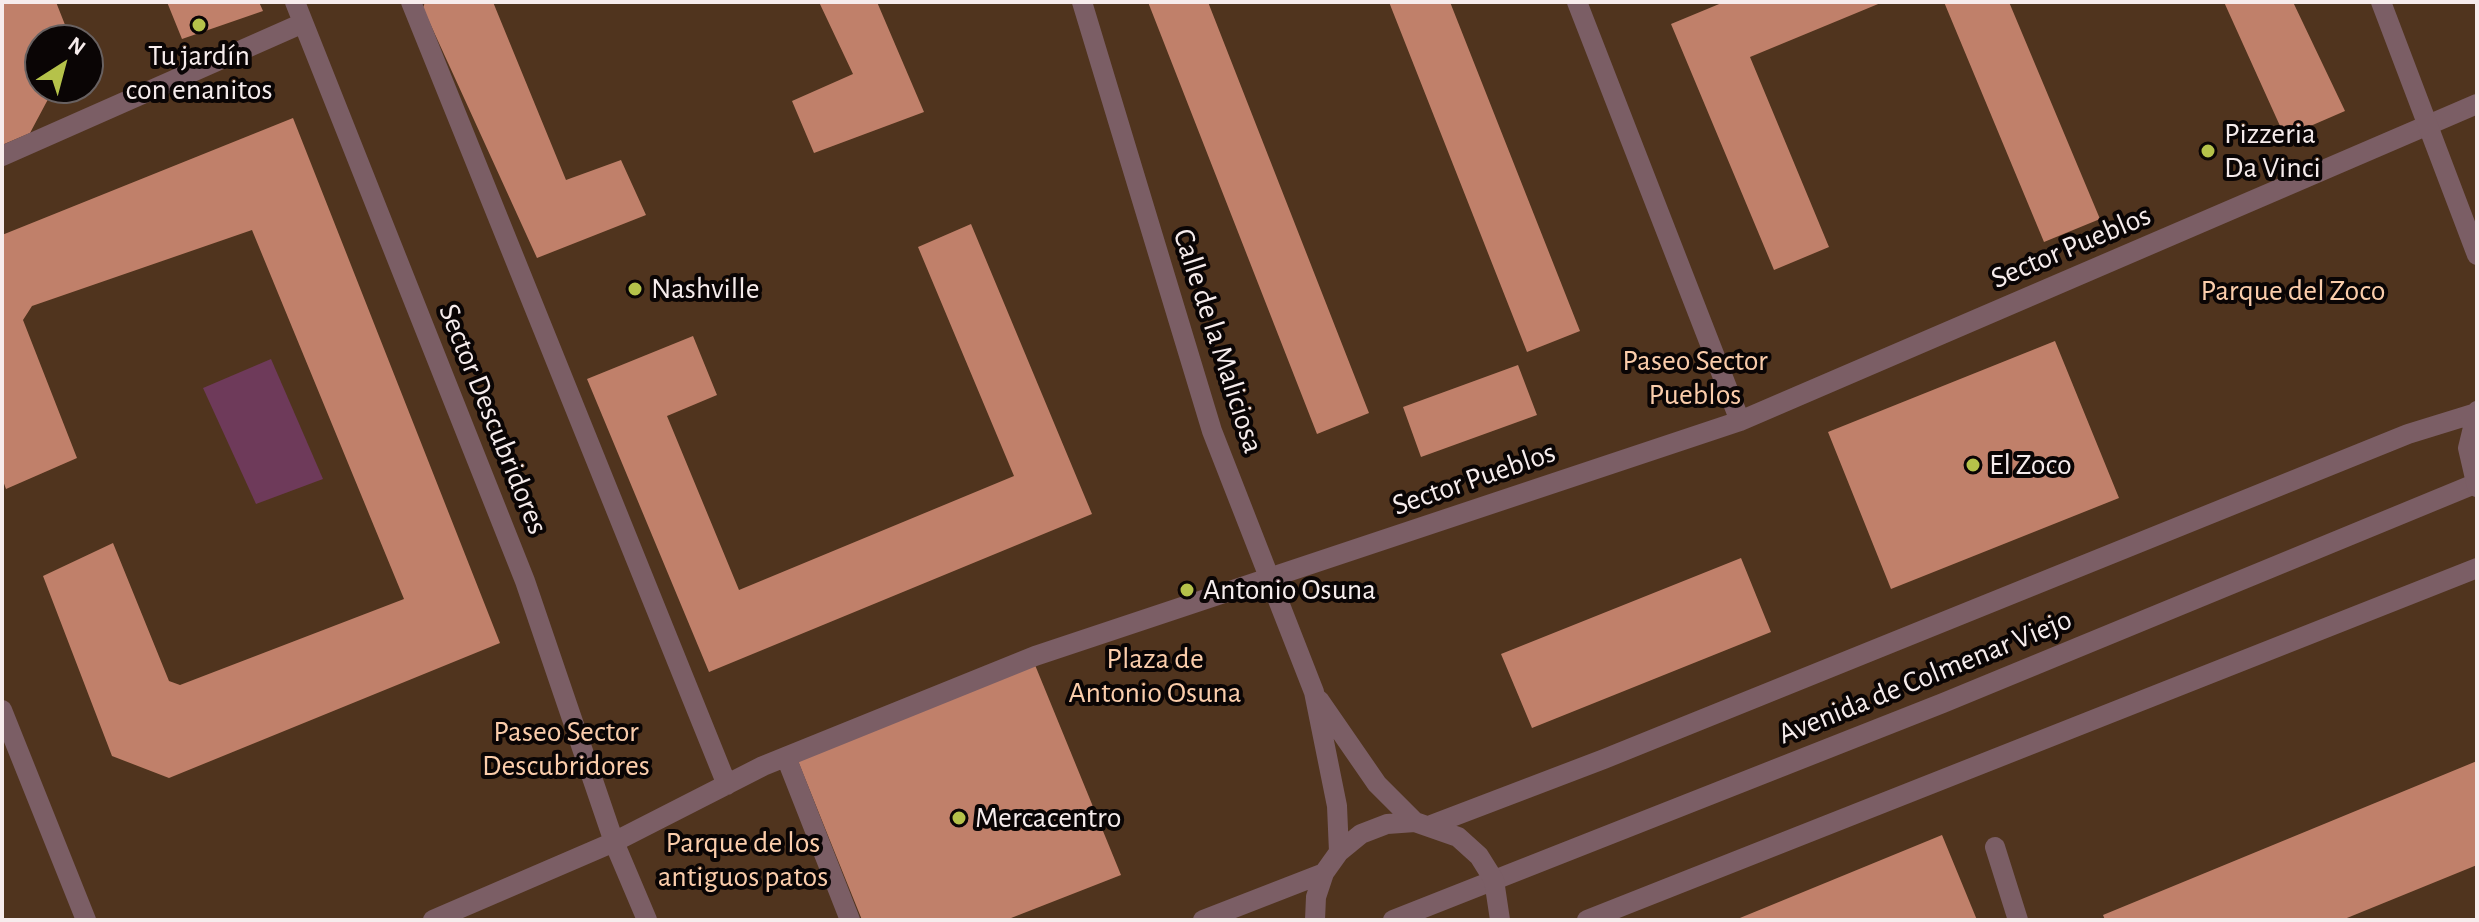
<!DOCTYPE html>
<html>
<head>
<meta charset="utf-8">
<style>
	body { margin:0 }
	#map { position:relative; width:2479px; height:922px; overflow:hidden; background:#251717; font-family:"Alegreya Sans",sans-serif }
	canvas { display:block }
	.frame { position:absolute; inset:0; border:4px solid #f6ecec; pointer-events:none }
	.north { position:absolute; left:24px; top:24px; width:80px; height:80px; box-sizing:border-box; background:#0a0505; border:2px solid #686161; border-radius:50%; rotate:36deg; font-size:22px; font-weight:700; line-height:32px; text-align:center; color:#f6ecec }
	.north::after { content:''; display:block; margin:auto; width:28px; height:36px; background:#b5c24a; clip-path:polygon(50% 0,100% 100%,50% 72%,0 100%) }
</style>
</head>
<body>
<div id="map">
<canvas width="2479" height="922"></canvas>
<div class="frame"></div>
<div class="north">N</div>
</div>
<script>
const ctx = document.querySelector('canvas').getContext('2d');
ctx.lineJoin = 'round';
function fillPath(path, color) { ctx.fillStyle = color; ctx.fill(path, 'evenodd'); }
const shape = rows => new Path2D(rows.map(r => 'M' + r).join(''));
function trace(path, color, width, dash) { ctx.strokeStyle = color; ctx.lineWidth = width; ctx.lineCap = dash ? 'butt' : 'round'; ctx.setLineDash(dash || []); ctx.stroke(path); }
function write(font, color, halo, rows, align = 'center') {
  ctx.font = font + ' "Alegreya Sans",sans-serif'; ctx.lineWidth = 8; ctx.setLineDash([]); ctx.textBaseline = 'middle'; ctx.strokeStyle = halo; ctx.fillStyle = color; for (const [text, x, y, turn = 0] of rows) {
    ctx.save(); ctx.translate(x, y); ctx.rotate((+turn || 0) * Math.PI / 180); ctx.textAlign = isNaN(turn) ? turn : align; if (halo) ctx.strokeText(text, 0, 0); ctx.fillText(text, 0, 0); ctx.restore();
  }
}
fillPath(shape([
	[2,2,2477,2,2477,920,2,920],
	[40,40,88,40,88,88,40,88]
]), '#50341e');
fillPath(shape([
	[271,359,323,479,256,504,203,388]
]), '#6e3a5a');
fillPath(shape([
	[2,2,56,2,71,40,40,40,40,88,54,88,30,133,2,145],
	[167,2,259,2,263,11,182,39],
	[425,2,493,2,566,180,621,160,646,215,537,258,423,8],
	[819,2,877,2,924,112,814,153,792,101,853,74],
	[1148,2,1208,2,1369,413,1317,434],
	[1389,2,1450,2,1580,331,1527,352],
	[1724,2,1883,2,1750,57,1829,247,1774,270,1671,24],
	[1944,2,2009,2,2100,219,2044,242],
	[2224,2,2293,2,2345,111,2285,137],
	[293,118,500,643,169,778,112,756,43,576,113,543,169,681,180,685,404,599,252,230,32,306,23,320,77,458,6,489,2,478,2,235],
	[971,224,1092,514,709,672,587,379,693,336,717,395,667,416,739,590,1014,476,918,247],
	[2055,341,2119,498,1891,589,1828,432],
	[1518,365,1537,415,1421,457,1403,407],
	[1741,558,1771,632,1532,728,1501,654],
	[1035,665,1121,875,1006,920,862,920,798,761],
	[2477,761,2477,865,2342,920,2105,920,2103,915],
	[1942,835,1977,920,1735,920]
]), '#c0806a');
trace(shape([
	[295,2,525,581,614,842,647,920],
	[411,2,727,785],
	[1577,2,1740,421],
	[2,156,303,23],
	[786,757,850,920],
	[1995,847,2018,920],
	[433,920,614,842,763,766,1035,656,1740,421,2477,104],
	[1393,920,1943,703,2477,483]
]), '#7b5e65', 20);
trace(shape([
	[1082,2,1212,431,1314,692,1337,806,1339,852],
	[2381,2,2477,255],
	[2477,411,2468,448,2477,487],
	[1319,700,1377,784,1415,822],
	[2,710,86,920],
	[1431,825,1604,759,2408,434,2476,413],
	[1203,920,1324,873],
	[1315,920,1316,897,1324,873,1339,852,1361,834,1387,824,1415,822,1458,837,1479,856,1494,880,1500,920],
	[1587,920,2477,568]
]), '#7b5e65', 20);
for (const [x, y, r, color] of [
	[199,25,8,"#b5c24a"],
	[2208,151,8,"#b5c24a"],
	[635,289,8,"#b5c24a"],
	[1973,465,8,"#b5c24a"],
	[1187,590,8,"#b5c24a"],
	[959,818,8,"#b5c24a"]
]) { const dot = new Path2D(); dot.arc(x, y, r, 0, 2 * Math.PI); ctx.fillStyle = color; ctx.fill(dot); trace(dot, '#0a0505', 3); }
write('30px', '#f6ecec', '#0a0505', [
	["Tu jardín",199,56,"center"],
	["con enanitos",199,90,"center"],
	["Pizzeria",2224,134],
	["Da Vinci",2224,168],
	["Nashville",651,289],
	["El Zoco",1989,465],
	["Antonio Osuna",1203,590],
	["Mercacentro",975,818]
], 'left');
write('30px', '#f6ecec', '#0a0505', [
	["Sector Pueblos",2071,247,-23],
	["Calle de la Maliciosa",1218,341,72],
	["Sector Descubridores",493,419,68],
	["Sector Pueblos",1474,479,-19],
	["Avenida de Colmenar Viejo",1925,677,-22]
]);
write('30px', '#fbcdab', '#0a0505', [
	["Parque del Zoco",2293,291],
	["Paseo Sector",1695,361],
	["Pueblos",1695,395],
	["Plaza de",1155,659],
	["Antonio Osuna",1155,693],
	["Paseo Sector",566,732],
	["Descubridores",566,766],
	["Parque de los",743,843],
	["antiguos patos",743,877]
]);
</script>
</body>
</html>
